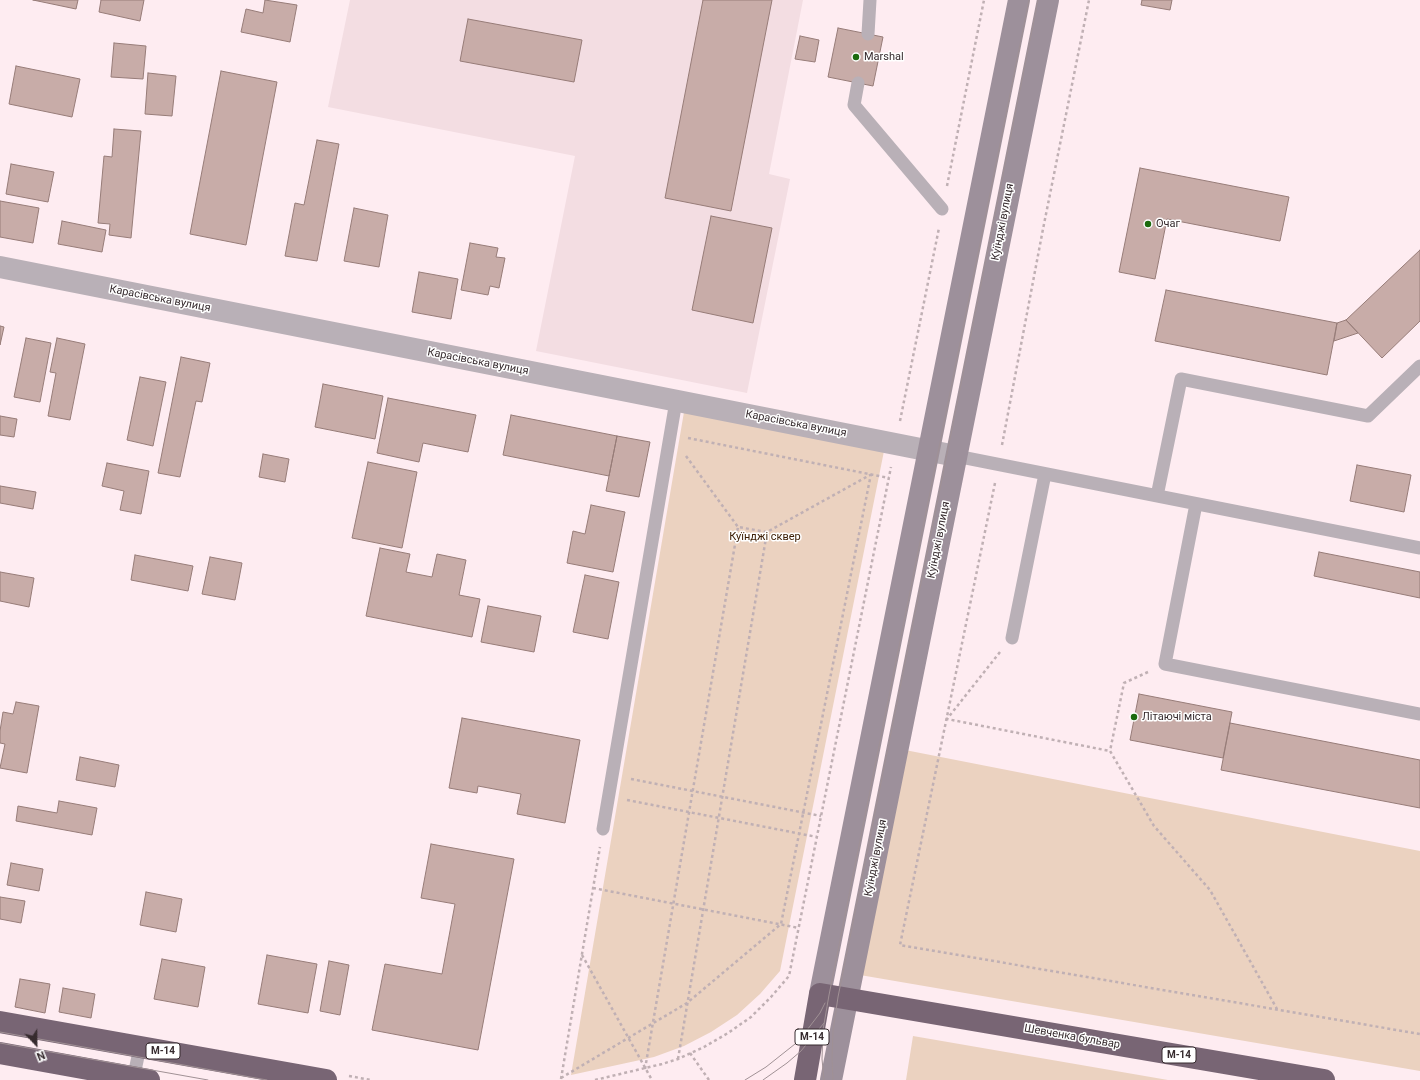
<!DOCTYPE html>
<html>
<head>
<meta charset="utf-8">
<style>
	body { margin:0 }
	#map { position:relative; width:1420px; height:1080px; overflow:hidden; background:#feecf1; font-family:Roboto,sans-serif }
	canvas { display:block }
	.north { position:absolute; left:16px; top:1024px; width:40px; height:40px; -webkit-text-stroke:3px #fff; paint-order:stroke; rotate:158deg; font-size:11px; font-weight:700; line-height:16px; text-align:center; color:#362b2e }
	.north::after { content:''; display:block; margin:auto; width:14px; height:18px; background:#362b2e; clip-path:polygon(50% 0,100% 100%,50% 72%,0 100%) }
</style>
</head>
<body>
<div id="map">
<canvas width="1420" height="1080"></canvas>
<div class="north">N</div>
</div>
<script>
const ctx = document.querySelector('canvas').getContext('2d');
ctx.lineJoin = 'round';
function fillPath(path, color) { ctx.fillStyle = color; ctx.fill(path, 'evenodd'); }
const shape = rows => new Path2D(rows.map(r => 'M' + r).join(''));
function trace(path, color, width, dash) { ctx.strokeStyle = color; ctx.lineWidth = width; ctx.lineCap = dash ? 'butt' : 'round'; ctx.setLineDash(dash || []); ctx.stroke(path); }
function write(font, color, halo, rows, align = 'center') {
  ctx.font = font + ' Roboto,sans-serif'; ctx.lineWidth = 3; ctx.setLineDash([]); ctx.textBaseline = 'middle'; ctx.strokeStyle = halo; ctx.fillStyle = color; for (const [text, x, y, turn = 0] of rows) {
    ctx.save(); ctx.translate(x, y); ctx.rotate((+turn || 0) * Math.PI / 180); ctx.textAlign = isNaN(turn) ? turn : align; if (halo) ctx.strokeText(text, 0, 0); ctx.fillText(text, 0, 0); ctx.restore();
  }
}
fillPath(shape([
	[350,0,803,0,769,174,790,179,747,393,536,351,575,156,328,107]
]), '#f3dde2');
fillPath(shape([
	[684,412,884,451,780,971,760,994,737,1015,711,1032,684,1046,654,1057,571,1075],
	[905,750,1420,851,1420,1071,860,975],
	[913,1036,1168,1080,906,1080]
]), '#ebd2c0');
const building = shape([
	[33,0,78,0,76,9,33,0],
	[101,0,144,0,140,21,99,12,101,0],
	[265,0,297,5,290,42,241,32,246,9,263,13,265,0],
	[703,0,772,0,731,211,665,198,703,0],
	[1142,0,1172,0,1170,10,1141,5,1142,0],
	[468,19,582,40,574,82,460,61,468,19],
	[838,28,883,37,873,86,828,77,838,28],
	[800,36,819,40,815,62,795,59,800,36],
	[114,43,146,46,143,79,111,77,114,43],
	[16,66,80,79,72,117,9,104,16,66],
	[221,71,277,82,246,245,190,234,221,71],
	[148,73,176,76,172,116,145,114,148,73],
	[114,129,141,131,131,238,109,235,110,224,98,223,104,156,112,157,114,129],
	[317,140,339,144,317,261,285,256,295,203,304,205,317,140],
	[11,164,54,172,48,202,6,194,11,164],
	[1140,168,1289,197,1280,241,1167,219,1155,279,1119,272,1140,168],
	[0,201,39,208,33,243,0,237,0,201],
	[354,208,388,215,379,267,344,261,354,208],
	[711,216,772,228,753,323,692,310,711,216],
	[62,221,106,230,102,252,58,244,62,221],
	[470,243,498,248,496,257,505,258,499,288,490,286,488,295,461,290,470,243],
	[1420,250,1420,321,1382,358,1346,320,1420,250],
	[419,272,458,279,451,319,412,312,419,272],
	[1166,290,1337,323,1327,375,1155,341,1166,290],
	[1346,320,1358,333,1334,341,1337,323,1346,320],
	[0,326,4,327,0,345,0,326],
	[26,338,51,343,40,402,14,397,26,338],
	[57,338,85,344,70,420,48,416,56,373,50,372,57,338],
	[181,357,210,363,202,402,196,401,180,477,158,473,181,357],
	[140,377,166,382,153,446,127,440,140,377],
	[323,384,383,396,375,439,315,427,323,384],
	[388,398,476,415,468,452,423,443,419,462,377,453,388,398],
	[511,415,617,436,609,476,503,455,511,415],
	[0,416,17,419,14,437,0,435,0,416],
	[617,436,650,442,639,497,606,491,617,436],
	[263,454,289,459,285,482,259,477,263,454],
	[368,462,417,472,402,548,352,538,368,462],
	[107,463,149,471,141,514,120,510,124,491,102,486,107,463],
	[1357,465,1411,475,1404,512,1350,501,1357,465],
	[0,486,36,492,33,509,0,503,0,486],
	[591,505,625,512,613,572,567,563,573,531,585,534,591,505],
	[380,548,410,554,406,572,432,577,437,554,466,560,459,595,480,599,472,637,366,616,380,548],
	[1319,552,1420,572,1420,598,1314,576,1319,552],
	[135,555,193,566,188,591,131,580,135,555],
	[210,557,242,563,235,600,202,594,210,557],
	[0,572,34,578,29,607,0,601,0,572],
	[585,575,619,582,608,639,573,632,585,575],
	[488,606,541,616,534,652,481,642,488,606],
	[1139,694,1232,712,1223,758,1130,740,1139,694],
	[16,702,39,706,27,773,0,768,5,744,0,743,0,731,3,712,13,714,16,702],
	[462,718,580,740,565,823,517,814,521,794,478,786,477,793,449,788,462,718],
	[1230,723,1420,760,1420,808,1221,770,1230,723],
	[80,757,119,765,115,787,76,780,80,757],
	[59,801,97,808,92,835,16,821,18,806,57,813,59,801],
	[431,844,514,859,478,1050,372,1030,385,964,442,974,455,904,421,898,431,844],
	[11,863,43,869,39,891,7,885,11,863],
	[146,892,182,899,176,932,140,925,146,892],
	[0,897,25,901,21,923,0,919,0,897],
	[267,955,317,964,308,1013,258,1004,267,955],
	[162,959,205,967,198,1007,154,999,162,959],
	[329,961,349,965,340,1015,320,1011,329,961],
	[20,979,50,984,45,1013,15,1007,20,979],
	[63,988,95,994,91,1018,59,1012,63,988]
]);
fillPath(building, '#c8aca8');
trace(building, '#977c78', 1);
trace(shape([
	[947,186,984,0],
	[900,421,939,228],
	[688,438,889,478],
	[1002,445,1043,229,1089,0],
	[686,456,738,527,767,532,870,475],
	[995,483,900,945,1420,1034],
	[1000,652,947,719,1110,751],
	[1148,672,1124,683,1110,751,1154,826,1210,890,1277,1009],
	[631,779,821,816],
	[627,800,817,837],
	[593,888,799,928],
	[582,955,652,1080],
	[690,1053,709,1080],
	[678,1059,767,532],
	[645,1069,738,527],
	[349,1076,371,1080],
	[561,1078,687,1003,781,924,871,474],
	[561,1079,600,847],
	[595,1080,662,1064,678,1059,704,1047,728,1033,751,1017,771,997,789,976,891,467]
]), '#c0b0b4', 2.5, [3, 3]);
trace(shape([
	[868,34,870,0],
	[858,83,854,105,942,209],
	[956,456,1420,548],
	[1157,496,1181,379,1368,416,1420,366],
	[1196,504,1165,664,1420,714],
	[1012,638,1045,474],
	[603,829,676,401],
	[133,1080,140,1047]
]), '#b9b0b7', 13);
trace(shape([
	[0,267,956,456]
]), '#b9b0b7', 22);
trace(shape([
	[820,994,1019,0],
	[831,1080,1048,0]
]), '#9d909b', 22);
trace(shape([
	[0,1022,326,1080],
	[0,1053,149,1080],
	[805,1080,820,994,1324,1080]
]), '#786574', 22);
trace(shape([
	[0,1032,267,1080],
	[0,1043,208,1080],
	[745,1080,766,1067,795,1044,807,1030,820,1013,825,1003],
	[763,1080,787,1063,801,1051,824,1023],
	[824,1080,822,1059,823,1030,829,995,1029,0],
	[833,1080,832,1059,833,1031,838,997,1038,0]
]), '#a09195', 1);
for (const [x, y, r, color] of [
	[856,57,4,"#1b6a0d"],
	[1148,224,4,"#1b6a0d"],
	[1134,717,4,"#1b6a0d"]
]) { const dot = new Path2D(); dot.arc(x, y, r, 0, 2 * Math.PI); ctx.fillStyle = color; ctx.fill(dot); trace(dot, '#fff', 1.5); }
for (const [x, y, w] of [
	[812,1037,34],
	[163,1051,34],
	[1179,1055,34]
]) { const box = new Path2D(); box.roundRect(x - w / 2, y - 8, w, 16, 3); ctx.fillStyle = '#fff'; ctx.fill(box); trace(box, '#362b2e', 1); }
write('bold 10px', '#362b2e', null, [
	["М-14",812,1037],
	["М-14",163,1051],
	["М-14",1179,1055]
]);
write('11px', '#362b2e', '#fff', [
	["Marshal",864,57],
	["Очаг",1156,224],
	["Літаючі міста",1142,717]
], 'left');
write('11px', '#362b2e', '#fff', [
	["Куїнджі вулиця",1003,222,-79],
	["Карасівська вулиця",160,299,11],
	["Карасівська вулиця",478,362,11],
	["Карасівська вулиця",796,424,11],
	["Куїнджі вулиця",939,540,-79],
	["Куїнджі вулиця",876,858,-79],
	["Шевченка бульвар",1072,1037,10]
]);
write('11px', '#3e2007', '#fff', [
	["Куїнджі сквер",765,537]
]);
</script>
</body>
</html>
